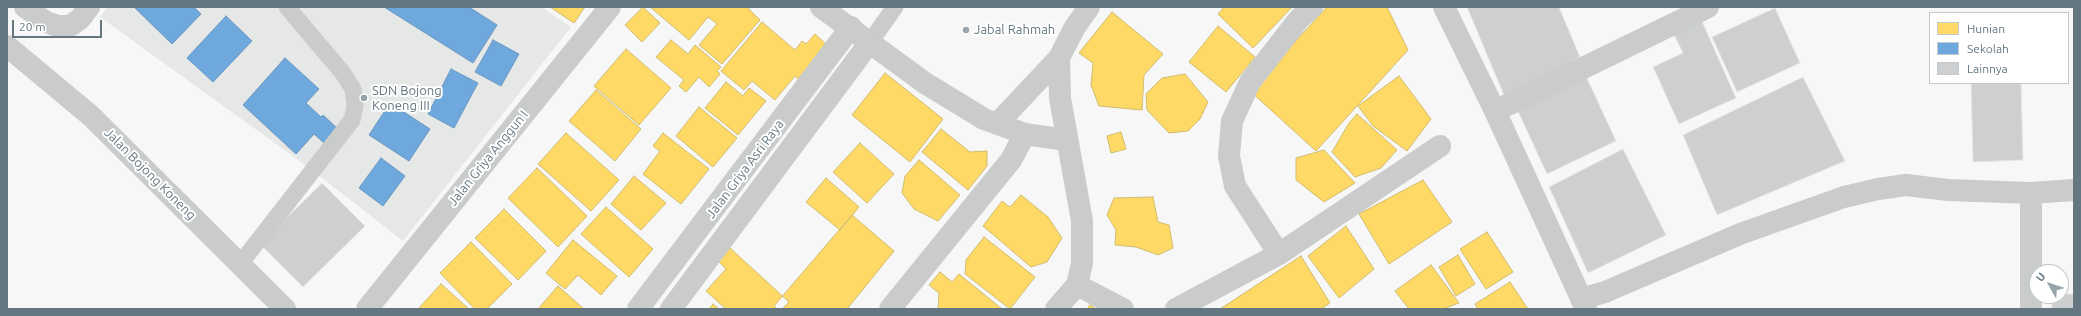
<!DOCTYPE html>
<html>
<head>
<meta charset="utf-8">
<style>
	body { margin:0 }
	#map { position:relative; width:2081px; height:316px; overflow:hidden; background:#f7f7f7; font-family:Ubuntu,sans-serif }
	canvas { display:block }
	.frame { position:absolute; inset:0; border:8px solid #647780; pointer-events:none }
	.legend { position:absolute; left:1929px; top:12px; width:140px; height:72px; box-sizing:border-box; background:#fff; border:1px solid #c1c9cc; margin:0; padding:5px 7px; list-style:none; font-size:12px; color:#647780 }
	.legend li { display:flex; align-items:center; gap:8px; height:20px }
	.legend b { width:20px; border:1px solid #c1c9cc }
	.north { position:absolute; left:2029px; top:264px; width:40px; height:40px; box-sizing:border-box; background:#fff; border:1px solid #c1c9cc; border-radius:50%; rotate:309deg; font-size:11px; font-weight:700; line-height:16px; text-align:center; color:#647780 }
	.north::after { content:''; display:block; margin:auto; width:14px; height:18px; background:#97a4aa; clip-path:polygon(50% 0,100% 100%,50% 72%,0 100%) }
	.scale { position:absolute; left:12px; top:20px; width:90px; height:18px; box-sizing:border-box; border:2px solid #647780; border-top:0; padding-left:5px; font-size:12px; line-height:14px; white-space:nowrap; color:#647780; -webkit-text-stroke:3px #fff; paint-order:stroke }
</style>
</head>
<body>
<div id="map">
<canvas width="2081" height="316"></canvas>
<div class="frame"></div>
<ul class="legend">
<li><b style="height:11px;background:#ffd966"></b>Hunian</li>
<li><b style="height:11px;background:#6fa8dc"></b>Sekolah</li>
<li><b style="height:11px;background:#cdcfd0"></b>Lainnya</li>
</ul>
<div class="north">U</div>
<div class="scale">20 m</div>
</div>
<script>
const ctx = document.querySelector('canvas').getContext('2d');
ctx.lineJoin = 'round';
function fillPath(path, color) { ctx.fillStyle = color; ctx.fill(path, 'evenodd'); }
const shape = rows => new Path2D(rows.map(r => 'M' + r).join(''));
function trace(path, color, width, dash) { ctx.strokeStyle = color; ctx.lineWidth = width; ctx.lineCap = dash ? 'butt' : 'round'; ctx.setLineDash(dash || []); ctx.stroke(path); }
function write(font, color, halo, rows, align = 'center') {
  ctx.font = font + ' Ubuntu,sans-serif'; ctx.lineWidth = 4; ctx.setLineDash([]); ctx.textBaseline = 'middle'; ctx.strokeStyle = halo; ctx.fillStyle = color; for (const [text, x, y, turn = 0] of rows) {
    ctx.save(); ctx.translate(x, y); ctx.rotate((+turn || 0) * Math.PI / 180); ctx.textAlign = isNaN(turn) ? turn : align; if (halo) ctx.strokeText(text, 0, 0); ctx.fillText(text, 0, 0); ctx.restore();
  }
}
fillPath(shape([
	[107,7,541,7,571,27,403,241,312,170,100,17]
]), '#e6e8e7');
const homes = shape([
	[550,7,585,7,574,23,550,7],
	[643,7,660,23,642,42,625,25,643,7],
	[650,7,747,7,760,20,722,64,699,45,717,24,708,17,689,40,650,7],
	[1224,7,1292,7,1253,48,1218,14,1224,7],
	[1327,7,1387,7,1408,50,1316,151,1250,91,1327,7],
	[1112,12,1163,54,1144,75,1142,110,1099,106,1091,85,1093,63,1079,53,1112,12],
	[762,22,795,50,802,41,806,44,815,34,827,45,798,79,795,76,775,100,752,81,744,90,721,71,762,22],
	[1218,26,1255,57,1226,92,1189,62,1218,26],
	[671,40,688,54,695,45,721,67,717,71,720,74,709,87,699,77,686,92,679,86,684,80,656,57,671,40],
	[626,49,671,88,639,125,594,86,626,49],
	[885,73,943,119,910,162,852,115,885,73],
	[1185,74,1208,102,1200,119,1188,131,1169,133,1147,110,1146,94,1162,78,1185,74],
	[1399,76,1431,119,1407,151,1373,126,1358,106,1399,76],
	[726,82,743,96,749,88,766,101,738,135,705,108,726,82],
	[596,90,641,129,615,161,569,121,596,90],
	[699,107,737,138,713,167,676,136,699,107],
	[1357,114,1397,150,1381,168,1355,177,1332,152,1349,123,1357,114],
	[941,129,970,152,987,151,987,166,968,190,922,152,941,129],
	[1121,132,1126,149,1111,153,1107,136,1121,132],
	[566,133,619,180,591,211,538,164,566,133],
	[663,133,709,169,681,204,643,174,660,151,653,146,663,133],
	[860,143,894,174,867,203,833,172,860,143],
	[1324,150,1355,183,1324,202,1296,180,1296,158,1324,150],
	[919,160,960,195,938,221,914,209,902,193,905,176,919,160],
	[537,168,587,216,558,247,508,198,537,168],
	[634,176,666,203,641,230,611,204,634,176],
	[826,178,859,207,840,230,806,202,826,178],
	[1423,180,1452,222,1389,264,1359,214,1423,180],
	[1021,195,1048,217,1062,238,1047,262,1031,267,983,226,1002,201,1010,207,1021,195],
	[1153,197,1158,222,1169,225,1173,248,1158,255,1136,247,1115,245,1116,230,1107,215,1114,198,1153,197],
	[606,207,653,249,629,277,581,234,606,207],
	[504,209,546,251,518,280,475,238,504,209],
	[852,215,894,251,847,309,777,309,774,306,852,215],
	[1346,226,1374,269,1339,298,1308,256,1346,226],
	[1487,232,1513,272,1486,289,1460,249,1487,232],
	[984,237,1035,277,1010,309,965,274,966,260,984,237],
	[573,240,617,276,601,295,578,275,565,289,546,273,573,240],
	[471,242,512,284,487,309,475,309,440,273,471,242],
	[730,248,789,302,782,309,726,309,706,291,726,269,718,261,730,248],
	[1458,255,1475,284,1456,296,1439,267,1458,255],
	[1301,256,1330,303,1321,309,1220,309,1301,256],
	[1431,265,1459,303,1443,309,1409,309,1395,291,1431,265],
	[940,272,952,282,959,274,1002,309,938,309,939,293,929,285,940,272],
	[1510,282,1528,309,1478,309,1475,304,1510,282],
	[441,284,469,309,418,309,441,284],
	[558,286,584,309,538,309,558,286],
	[713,304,719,309,709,309,713,304],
	[1090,305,1096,309,1087,309,1090,305]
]);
fillPath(homes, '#ffd966');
trace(homes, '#d0bc6e', 1);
const schools = shape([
	[134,7,194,7,201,14,172,44,134,7],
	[384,7,469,7,497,25,473,63,384,7],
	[226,16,252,41,213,82,187,58,226,16],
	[493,40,519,54,501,86,475,72,493,40],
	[285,58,319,89,306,103,321,117,323,115,338,129,324,143,314,134,296,154,243,105,285,58],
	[451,69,478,83,454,128,428,114,451,69],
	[390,103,430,129,409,161,369,135,390,103],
	[381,158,405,176,383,206,359,188,381,158]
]);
fillPath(schools, '#6fa8dc');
trace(schools, '#6c99c0', 1);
const building = shape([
	[1467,7,1559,7,1580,57,1506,100,1467,7],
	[1775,8,1800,63,1737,92,1712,37,1775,8],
	[1701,19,1736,98,1679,124,1653,67,1683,53,1673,32,1701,19],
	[1585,74,1616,141,1547,174,1516,107,1585,74],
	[1803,77,1845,161,1717,215,1683,135,1803,77],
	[1971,83,2021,83,2023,160,1973,162,1971,83],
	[1623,149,1666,235,1588,273,1549,187,1623,149],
	[322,183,365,226,303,287,260,244,322,183],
	[2061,294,2074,294,2074,309,2052,309,2052,296,2061,296,2061,294]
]);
fillPath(building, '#cdcfd0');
trace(building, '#e6e6e6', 1);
trace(shape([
	[870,42,895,7],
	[240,264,352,120,355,106,353,89,342,72,287,7]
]), '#cacccc', 17);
trace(shape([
	[25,7,46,22,58,26,70,26,80,19,89,7],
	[821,7,925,83,984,119,1025,134,1066,140],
	[1444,7,1495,111,1586,309],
	[1495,111,1708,7],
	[997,124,1059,58,1075,27,1089,7],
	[2031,193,2031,309],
	[1279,254,1440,146],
	[1077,285,1123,309],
	[1581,299,1605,292,1740,234,1844,197,1878,189,1906,185,1948,190,2031,193,2074,190],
	[367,309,610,7],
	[638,309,851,27],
	[671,309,870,42],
	[890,309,1011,160,1025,134],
	[1056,309,1077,285,1082,263,1082,221,1060,98,1059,58],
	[1176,309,1279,254,1235,186,1229,156,1232,121,1250,82,1299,19,1312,7]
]), '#cacccc', 22);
trace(shape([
	[7,46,91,116,285,309]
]), '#cacccc', 22);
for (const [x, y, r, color] of [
	[966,30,4,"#97a4aa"],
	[364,98,4,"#97a4aa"]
]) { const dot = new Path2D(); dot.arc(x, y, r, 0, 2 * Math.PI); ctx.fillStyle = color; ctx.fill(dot); trace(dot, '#fff', 1.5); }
write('13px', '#647780', '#fff', [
	["Jabal Rahmah",974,30],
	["SDN Bojong",372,91],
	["Koneng III",372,106]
], 'left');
write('13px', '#647780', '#fff', [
	["Jalan Griya Anggun I",488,158,-51],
	["Jalan Griya Asri Raya",745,169,-53],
	["Jalan Bojong Koneng",150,174,45]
]);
</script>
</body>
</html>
